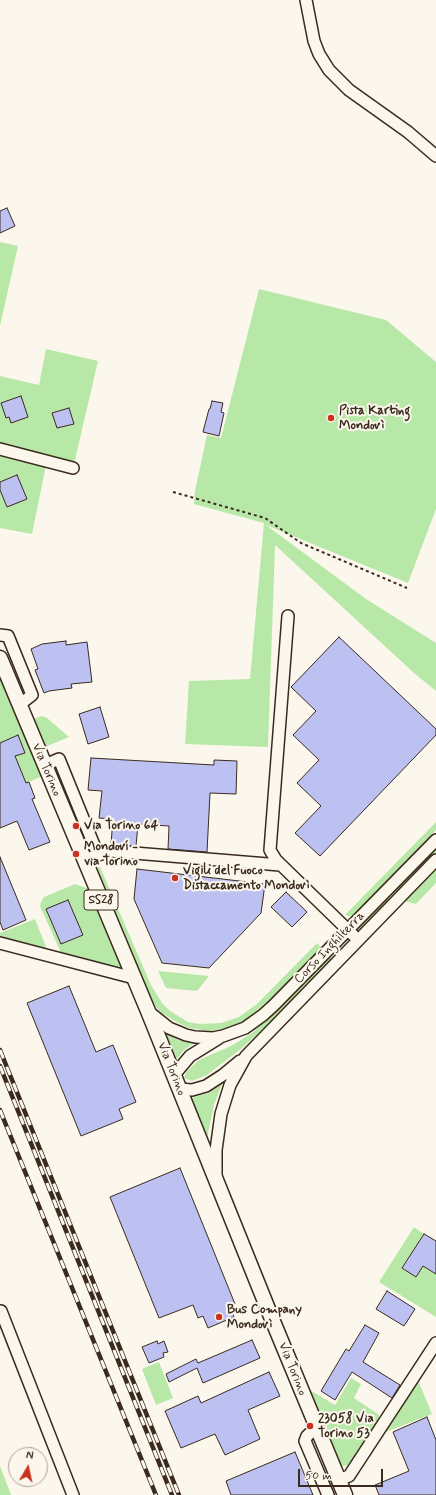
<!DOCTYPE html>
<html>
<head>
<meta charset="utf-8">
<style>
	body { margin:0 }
	#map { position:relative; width:436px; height:1495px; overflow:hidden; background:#fbf7ec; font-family:Mynerve,sans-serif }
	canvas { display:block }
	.north { position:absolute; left:8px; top:1447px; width:40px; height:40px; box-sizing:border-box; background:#fbf7ec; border:1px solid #aea59a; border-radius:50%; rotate:9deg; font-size:11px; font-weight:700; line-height:16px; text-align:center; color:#3b2a1e }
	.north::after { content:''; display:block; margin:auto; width:14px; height:18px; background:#c8321e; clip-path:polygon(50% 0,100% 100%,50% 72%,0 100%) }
	.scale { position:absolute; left:298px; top:1469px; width:85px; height:18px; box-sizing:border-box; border:2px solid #3b2a1e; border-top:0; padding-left:5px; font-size:12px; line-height:14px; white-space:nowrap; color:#3b2a1e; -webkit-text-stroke:3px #fbf7ec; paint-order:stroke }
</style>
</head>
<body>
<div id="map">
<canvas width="436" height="1495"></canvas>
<div class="north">N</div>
<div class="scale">50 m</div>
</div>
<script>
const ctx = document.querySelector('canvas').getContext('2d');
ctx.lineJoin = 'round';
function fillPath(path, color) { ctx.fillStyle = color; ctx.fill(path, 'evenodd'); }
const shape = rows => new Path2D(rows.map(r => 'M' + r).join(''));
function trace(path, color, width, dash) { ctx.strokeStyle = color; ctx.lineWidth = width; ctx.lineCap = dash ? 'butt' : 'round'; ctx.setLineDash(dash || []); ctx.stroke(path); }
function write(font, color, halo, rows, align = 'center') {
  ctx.font = font + ' Mynerve,sans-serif'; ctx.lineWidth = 4; ctx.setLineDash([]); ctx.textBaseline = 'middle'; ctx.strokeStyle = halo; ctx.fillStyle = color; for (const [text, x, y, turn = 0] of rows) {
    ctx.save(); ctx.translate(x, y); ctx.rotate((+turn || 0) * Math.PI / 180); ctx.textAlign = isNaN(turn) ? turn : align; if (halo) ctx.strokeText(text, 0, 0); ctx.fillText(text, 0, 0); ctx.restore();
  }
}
fillPath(shape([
	[0,242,18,246,0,326],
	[259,289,386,320,436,362,436,509,408,583,266,525,366,599,436,643,436,691,414,673,275,545,268,747,185,744,189,681,250,679,264,523,194,504,195,491,207,435,221,438],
	[46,349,98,361,74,464,0,445,0,376,39,385],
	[0,452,46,465,32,534,0,528],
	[0,672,43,776,0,794],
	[42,716,47,718,69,737,45,747,33,719],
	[57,768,92,849,88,850,54,769],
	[436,822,436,830,353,915,349,916,345,915],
	[436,847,436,852,397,892,395,890],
	[100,867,151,985,162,1003,170,1011,188,1022,200,1024,221,1023,239,1017,257,1004,317,943,321,947,271,998,244,1021,235,1026,214,1031,202,1030,190,1028,180,1024,160,1012,152,1001,95,868],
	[436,868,436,883,416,904,404,901],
	[75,884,89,889,122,969,61,953,40,906,41,902,44,897],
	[387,897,390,900,359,931,357,928],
	[35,919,48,952,0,940,0,933],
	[330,957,331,958,331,960,268,1024,241,1049,207,1075,192,1081,184,1078,186,1072,199,1060,231,1046,252,1033],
	[158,971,209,976,197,991,166,988],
	[165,1032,178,1040,194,1043,184,1050,177,1059],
	[222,1084,214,1105,207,1138,191,1098,209,1093],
	[414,1227,424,1234,402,1268,416,1277,423,1266,436,1274,436,1317,379,1282],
	[159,1362,173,1398,156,1405,142,1369],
	[351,1378,361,1384,354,1398,378,1414,381,1421,353,1465,341,1466,310,1390,335,1405],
	[418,1380,432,1414,383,1433],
	[0,1466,11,1495,0,1495]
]), '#b8e8a7');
const building = shape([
	[7,208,15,226,0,233,0,211,7,208],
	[21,396,28,417,11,423,9,417,6,418,1,403,21,396],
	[212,401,223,403,221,412,224,413,219,436,203,432,209,409,210,409,212,401],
	[69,408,74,424,57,428,52,413,69,408],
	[17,475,27,499,7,507,0,490,0,482,17,475],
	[339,637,436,729,436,735,320,856,295,833,321,806,297,783,319,760,293,735,316,711,291,687,339,637],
	[66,641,66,645,87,642,92,682,71,684,72,688,49,691,44,693,35,670,38,669,31,649,42,644,66,641],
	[100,707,109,737,88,744,79,714,100,707],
	[18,735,25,753,15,756,26,783,29,782,35,798,32,799,50,842,29,850,17,821,0,828,0,743,18,735],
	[91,758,214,765,214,760,237,761,236,794,210,793,207,852,168,849,169,826,138,824,136,846,111,844,113,819,99,818,102,791,88,790,91,758],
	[0,857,26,920,3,930,0,922,0,857],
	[137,869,265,884,261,913,209,968,162,963,134,899,137,869],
	[286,892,307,912,292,927,271,907,286,892],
	[68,900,83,935,61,944,46,909,68,900],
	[69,986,96,1052,113,1045,136,1102,119,1109,123,1119,81,1136,27,1003,69,986],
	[180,1168,235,1304,230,1306,234,1317,208,1328,203,1316,198,1318,193,1305,159,1318,110,1197,180,1168],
	[424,1234,436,1241,436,1274,423,1266,416,1277,402,1268,424,1234],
	[387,1291,415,1309,404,1326,376,1309,387,1291],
	[365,1325,379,1333,363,1362,400,1385,392,1398,352,1372,335,1400,321,1391,346,1349,349,1351,365,1325],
	[252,1340,260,1358,203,1383,197,1368,169,1382,166,1374,196,1359,198,1363,252,1340],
	[157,1341,158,1344,164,1341,168,1352,163,1353,164,1357,149,1363,142,1347,157,1341],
	[269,1372,280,1396,248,1410,260,1439,225,1455,215,1434,181,1448,165,1411,198,1396,201,1403,269,1372],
	[427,1417,436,1440,436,1495,379,1495,375,1485,409,1471,393,1432,427,1417],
	[295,1452,313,1495,231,1495,226,1481,295,1452]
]);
fillPath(building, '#bdc1f2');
trace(building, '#3b2a1e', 1);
const minor = shape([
	[306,0,314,41,319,54,329,70,349,90,408,132,436,156],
	[0,449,73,468],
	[288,616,270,850,276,860,353,935],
	[0,635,8,636,32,695,19,705],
	[45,765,59,759,98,855],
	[84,860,110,851,280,865],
	[0,943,134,978],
	[149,1012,169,1028,186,1035,195,1037,213,1038,223,1036,245,1028,263,1015,274,1005,436,840],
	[174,1075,190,1056,219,1038],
	[179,1089,192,1090,206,1086,223,1075,240,1061],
	[216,1175,216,1150,221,1114,230,1085,246,1056,436,860],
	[1,1311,73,1495],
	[317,1427,307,1436,305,1441,328,1495],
	[338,1480,349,1476,436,1343]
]);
const major = shape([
	[0,658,148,1011,272,1319,345,1495]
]);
trace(minor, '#3b2a1e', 14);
trace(major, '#3b2a1e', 17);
trace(shape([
	[173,492,265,518,301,543,407,588]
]), '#3b2a1e', 2, [3, 3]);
trace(minor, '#fbf7ec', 11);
trace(major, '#fbf7ec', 14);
const rail = shape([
	[0,1050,179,1495],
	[0,1066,172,1495],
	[0,1110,156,1495]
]);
trace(rail, '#3b2a1e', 4.5);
trace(rail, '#fbf7ec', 3, [9]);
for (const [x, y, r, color] of [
	[331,418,4,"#c8321e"],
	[76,826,4,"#c8321e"],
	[76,854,4,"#c8321e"],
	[175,878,4,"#c8321e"],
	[219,1317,4,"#c8321e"],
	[310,1426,4,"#c8321e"]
]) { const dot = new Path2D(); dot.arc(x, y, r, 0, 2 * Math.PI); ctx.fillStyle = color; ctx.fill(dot); trace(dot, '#fbf7ec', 1.5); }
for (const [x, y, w] of [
	[101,900,34]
]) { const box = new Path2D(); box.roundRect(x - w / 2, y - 10, w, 20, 3); ctx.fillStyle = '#fbf7ec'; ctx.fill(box); trace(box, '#3b2a1e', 1); }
write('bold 12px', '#3b2a1e', null, [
	["SS28",101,900]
]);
write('bold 13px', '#3b2a1e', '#fbf7ec', [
	["Pista Karting",339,411],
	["Mondovì",339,426],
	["Via Torino 64",84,826],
	["Mondoví -",84,847],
	["via Torino",84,862],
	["Vigili del Fuoco",183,871],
	["Distaccamento Mondovì",183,886],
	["Bus Company",227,1310],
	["Mondovì",227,1325],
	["23058 Via",318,1419],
	["Torino 53",318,1434]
], 'left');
write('13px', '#3b2a1e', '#fbf7ec', [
	["Via Torino",46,770,67],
	["Corso Inghilterra",330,948,-46],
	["Via Torino",171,1069,68],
	["Via Torino",292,1369,68]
]);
</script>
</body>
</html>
